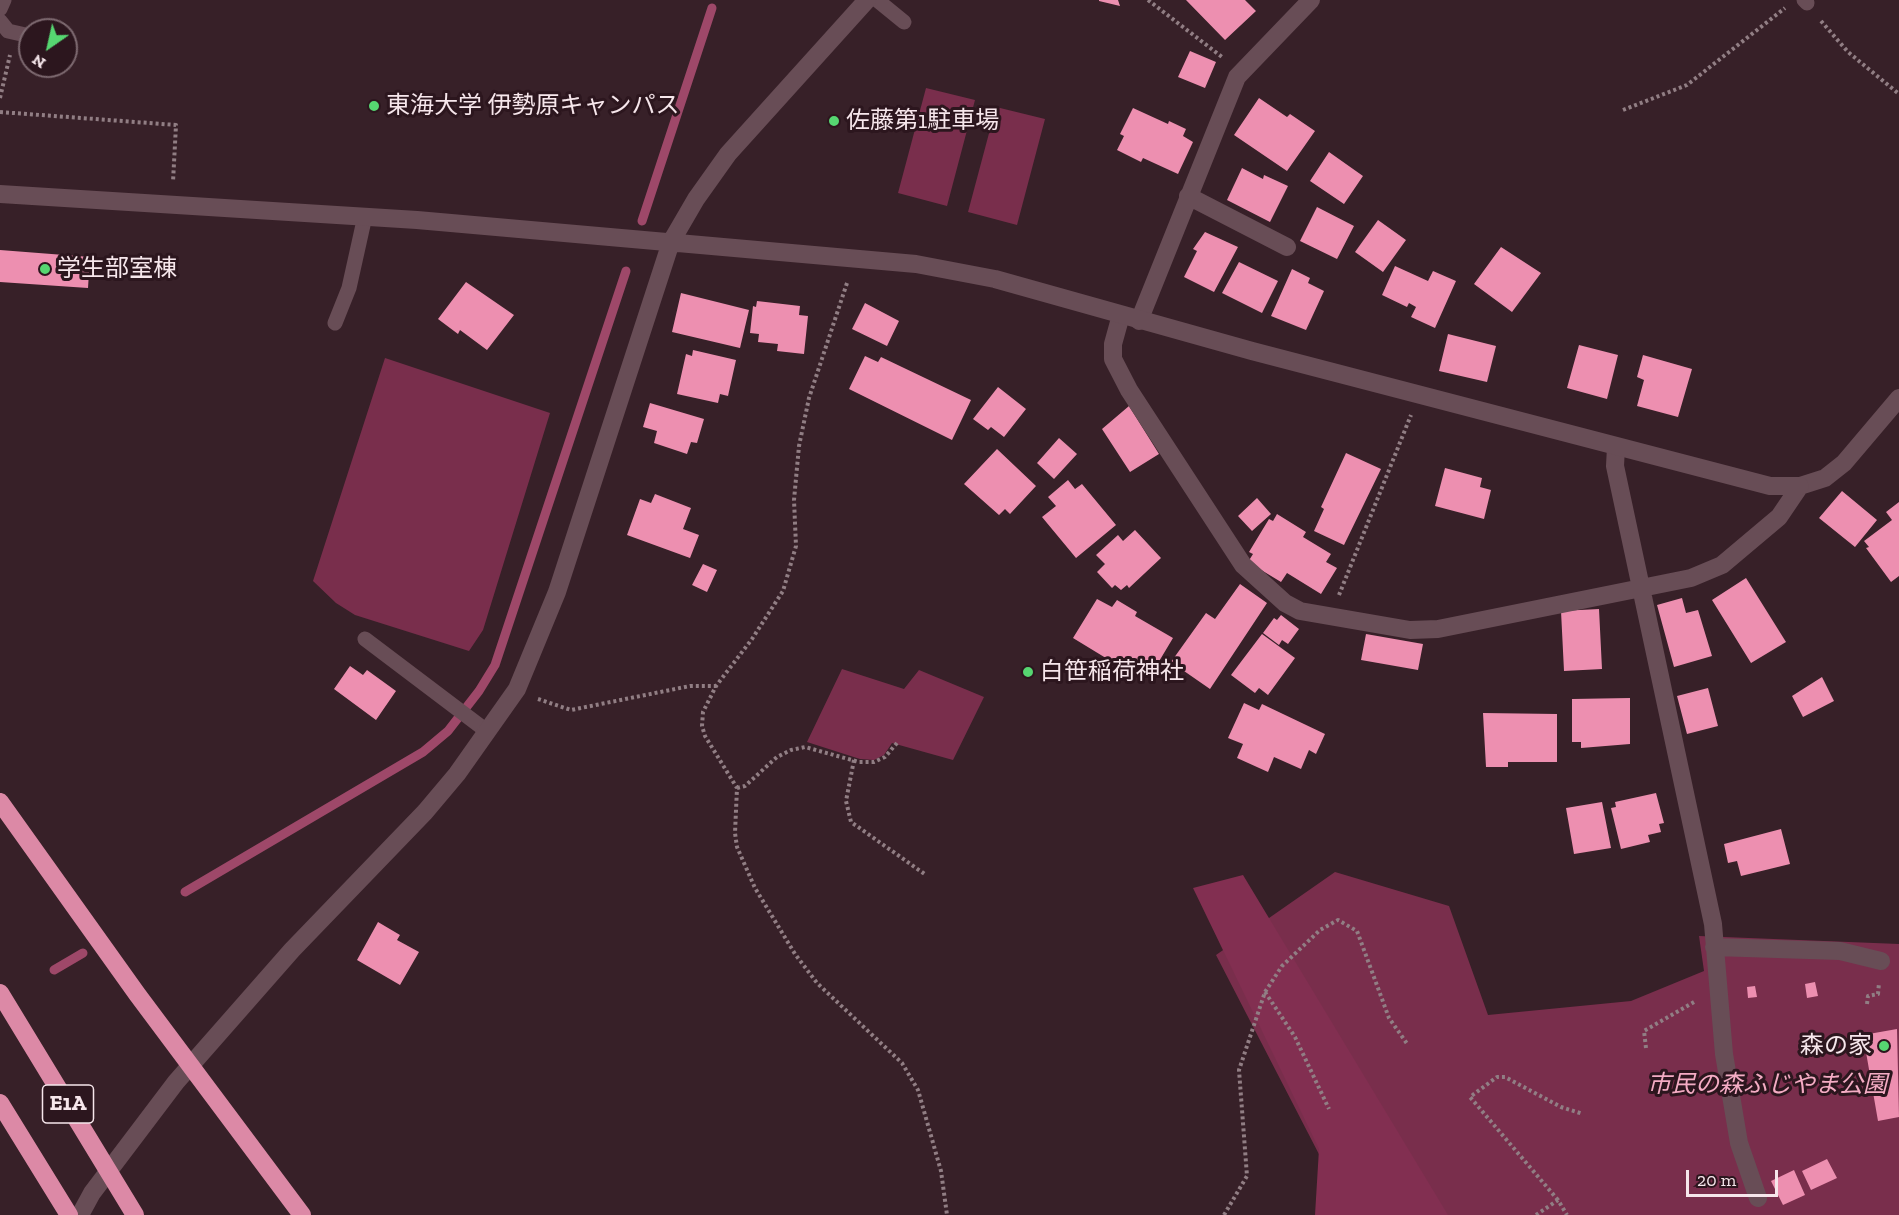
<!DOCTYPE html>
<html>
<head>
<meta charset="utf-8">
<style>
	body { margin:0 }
	#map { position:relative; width:1899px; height:1215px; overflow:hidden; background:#372028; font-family:"Zilla Slab",serif }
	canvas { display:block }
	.north { position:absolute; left:18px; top:18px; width:60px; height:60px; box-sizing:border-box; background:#2c161e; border:2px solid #7d6970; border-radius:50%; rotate:214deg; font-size:16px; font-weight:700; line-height:24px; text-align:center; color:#f6e6eb }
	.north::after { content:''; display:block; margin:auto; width:21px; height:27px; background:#56d671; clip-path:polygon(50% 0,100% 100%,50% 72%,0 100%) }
	.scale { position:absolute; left:1686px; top:1170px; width:92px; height:27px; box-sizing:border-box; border:3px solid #f6e6eb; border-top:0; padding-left:8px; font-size:18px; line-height:21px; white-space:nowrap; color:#f6e6eb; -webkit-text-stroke:4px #2c161e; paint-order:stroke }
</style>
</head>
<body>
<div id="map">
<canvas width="1899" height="1215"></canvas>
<div class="north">N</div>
<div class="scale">20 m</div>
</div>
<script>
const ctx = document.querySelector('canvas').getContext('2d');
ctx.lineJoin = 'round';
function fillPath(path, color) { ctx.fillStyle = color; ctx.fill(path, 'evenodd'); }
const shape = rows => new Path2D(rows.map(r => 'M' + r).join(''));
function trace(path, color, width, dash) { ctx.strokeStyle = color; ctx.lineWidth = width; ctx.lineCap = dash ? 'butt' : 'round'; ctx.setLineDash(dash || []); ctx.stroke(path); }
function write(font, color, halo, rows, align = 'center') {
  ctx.font = font + ' "Zilla Slab","Noto Sans JP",serif'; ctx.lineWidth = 6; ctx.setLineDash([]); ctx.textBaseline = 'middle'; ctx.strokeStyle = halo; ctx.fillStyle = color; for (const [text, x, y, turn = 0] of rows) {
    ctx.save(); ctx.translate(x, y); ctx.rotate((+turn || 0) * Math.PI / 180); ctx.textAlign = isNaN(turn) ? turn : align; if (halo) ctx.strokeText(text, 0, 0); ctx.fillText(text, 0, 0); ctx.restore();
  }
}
fillPath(shape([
	[926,88,975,100,947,206,898,193],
	[996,107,1045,119,1017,225,968,212],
	[385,358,550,413,483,630,469,651,355,615,336,603,313,581],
	[842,669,904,689,919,670,984,697,953,760,892,743,884,755,874,760,860,759,807,742],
	[1335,872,1449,906,1488,1015,1631,1001,1704,971,1699,936,1899,944,1899,1215,1329,1215,1338,1191,1216,955]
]), '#792e4c');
fillPath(shape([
	[1243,875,1448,1215,1315,1215,1319,1149,1193,888]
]), '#822f51');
trace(shape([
	[642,221,712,8],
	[185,892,423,752,448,731,479,691,495,665,626,271],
	[54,970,83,953]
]), '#9e4869', 9);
fillPath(shape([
	[1099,0,1118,0,1120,6,1099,1],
	[1186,0,1245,0,1256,11,1225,40],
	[1190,51,1216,62,1205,88,1178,77],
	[1259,98,1287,117,1290,114,1315,131,1287,171,1234,135],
	[1133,108,1168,124,1169,121,1186,129,1183,136,1193,142,1178,174,1143,158,1141,162,1117,150,1124,136,1120,134],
	[1329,152,1363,176,1344,204,1310,181],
	[1242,168,1263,179,1264,175,1288,186,1270,222,1227,200],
	[1317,207,1354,226,1337,259,1300,241],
	[1378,220,1406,240,1383,272,1355,252],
	[1205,232,1238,247,1214,292,1184,277,1197,251,1193,249],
	[1501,247,1541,273,1512,312,1474,284],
	[0,250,90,257,88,288,0,282],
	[1239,262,1278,281,1262,313,1222,293],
	[1395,266,1428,281,1433,271,1456,281,1435,328,1411,317,1416,307,1409,303,1407,307,1382,295],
	[1292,269,1310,278,1308,283,1324,291,1306,330,1271,316],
	[466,282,514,315,487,350,460,330,458,334,438,319],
	[681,293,749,310,740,348,672,332],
	[757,301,800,306,799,315,808,316,804,354,777,351,778,344,758,342,759,334,750,333,753,306,756,307],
	[865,303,899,321,887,346,852,329],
	[1448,334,1496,346,1487,382,1439,371],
	[1579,345,1618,355,1607,399,1567,388],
	[693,350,736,360,728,396,720,394,718,403,677,394,686,354,692,356],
	[1643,355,1692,369,1678,417,1637,406,1644,380,1637,377],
	[865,356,878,362,881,357,971,400,952,440,849,389],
	[998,387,1026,409,1004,437,991,427,988,430,973,419],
	[650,403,704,419,697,443,691,442,687,454,654,443,657,431,643,427],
	[1129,406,1159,454,1130,472,1102,429],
	[1059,438,1077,454,1054,479,1037,463],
	[997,449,1036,486,1010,514,1005,509,999,515,964,484],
	[1346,453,1381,469,1344,545,1314,531,1324,509,1321,507],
	[1445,468,1482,478,1480,487,1491,490,1484,519,1435,506],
	[1068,480,1075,489,1082,484,1116,525,1076,558,1042,517,1056,506,1048,497],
	[1842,491,1877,520,1855,547,1819,518],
	[655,494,691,508,683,529,699,535,690,558,627,535,640,499,651,503],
	[1257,498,1271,514,1252,531,1238,516],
	[1899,502,1899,576,1891,582,1866,548,1869,547,1864,541,1892,520,1886,512],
	[1277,514,1306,532,1303,537,1331,554,1326,562,1337,568,1321,594,1287,573,1281,582,1248,562,1253,554,1249,552,1269,519,1273,521],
	[1135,530,1161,558,1129,588,1127,585,1121,590,1115,585,1112,588,1097,572,1105,564,1096,555,1118,535,1123,541],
	[703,564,717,570,707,592,692,585],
	[1746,578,1786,642,1751,663,1712,600],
	[1240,584,1267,603,1210,689,1171,662,1206,613,1215,619],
	[1682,598,1686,613,1698,610,1712,656,1674,667,1657,605],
	[1097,599,1112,607,1117,600,1137,612,1135,616,1173,638,1155,668,1145,662,1137,677,1073,638],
	[1599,609,1602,669,1564,671,1561,611],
	[1281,615,1299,629,1288,644,1282,640,1279,645,1263,633,1274,618,1277,620],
	[1262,634,1295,658,1268,695,1259,688,1255,693,1231,675],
	[1366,634,1423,644,1418,670,1361,660],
	[350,666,363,675,367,670,396,691,376,720,334,689],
	[1030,668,1032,673,1026,676,1024,671],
	[1822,677,1834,701,1803,717,1792,696],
	[1708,688,1718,726,1687,734,1677,696],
	[1630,698,1630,744,1581,748,1581,742,1572,742,1572,699],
	[1244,703,1259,710,1262,704,1325,734,1316,754,1309,750,1301,769,1274,757,1268,772,1237,758,1243,744,1228,738],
	[1483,713,1557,714,1557,762,1508,762,1508,767,1486,767],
	[1656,793,1664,823,1659,824,1661,832,1648,835,1650,842,1621,849,1611,808,1616,807,1615,802],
	[1602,802,1611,848,1574,854,1566,808],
	[1781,829,1790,864,1741,876,1737,861,1728,863,1724,844],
	[378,922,400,935,397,940,419,952,400,985,357,960],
	[1815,982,1818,996,1807,998,1805,984],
	[1755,986,1757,997,1748,998,1747,987],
	[1897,1029,1899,1117,1878,1121,1863,1035],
	[1827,1159,1837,1178,1811,1190,1802,1171],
	[1794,1170,1805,1195,1783,1205,1771,1181]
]), '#ed8fb0');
trace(shape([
	[1148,0,1222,57],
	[1821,21,1848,52,1899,94],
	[0,98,10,55],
	[1623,110,1687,85,1785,8],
	[0,112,176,125,173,182],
	[847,283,809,398,799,446,794,500,796,546,783,591,752,639,716,686,703,712,702,726,705,736,737,788,735,833,737,847,755,888,795,954,817,983,902,1063,918,1090,941,1171,947,1215],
	[1339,595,1411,415],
	[538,699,571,710,690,686,716,686],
	[854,760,846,801,851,822,926,875],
	[737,788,745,786,777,757,791,750,805,747,859,762,874,762,885,757,897,743],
	[1265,992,1295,1037,1329,1109],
	[1867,1004,1868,996,1878,994,1879,983],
	[1646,1048,1644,1031,1694,1002],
	[1558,1200,1470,1097,1497,1077,1505,1077,1561,1107,1583,1114],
	[1224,1215,1247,1176,1239,1070,1265,992,1282,966,1320,930,1338,920,1357,931,1389,1018,1408,1045],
	[1536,1215,1558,1200,1567,1215]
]), '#917e84', 4, [3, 3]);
trace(shape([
	[877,0,904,22],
	[1804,0,1807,3],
	[0,9,4,0],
	[0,21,8,31,30,36],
	[335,323,349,288,365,216],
	[365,639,488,732]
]), '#684d56', 15);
trace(shape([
	[1188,196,1287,247],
	[1121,315,1113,344,1113,359,1129,390,1243,565,1285,603,1300,611,1410,630,1438,629,1691,578,1722,565,1779,517,1800,486,1825,478,1844,463,1899,398],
	[1139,321,1237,77,1311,0],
	[1616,447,1615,466,1713,924,1724,1054,1739,1143,1758,1198],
	[1714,947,1840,951,1881,961]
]), '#684d56', 18);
trace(shape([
	[0,194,417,220,916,264,995,279,1252,351,1770,486,1800,486],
	[80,1215,92,1193,176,1082,292,950,425,812,457,774,517,689,557,592,671,242,696,199,728,154,867,0]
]), '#684d56', 18);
trace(shape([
	[0,802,137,994,302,1215],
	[0,993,135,1215],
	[0,1103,69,1215]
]), '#dc89a6', 18);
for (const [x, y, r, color] of [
	[374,106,6,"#56d671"],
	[834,121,6,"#56d671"],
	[45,269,6,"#56d671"],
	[1028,672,6,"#56d671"],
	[1884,1046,6,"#56d671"]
]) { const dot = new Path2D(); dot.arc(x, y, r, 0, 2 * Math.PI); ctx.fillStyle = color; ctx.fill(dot); trace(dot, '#2c161e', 2); }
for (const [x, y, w] of [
	[68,1104,51]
]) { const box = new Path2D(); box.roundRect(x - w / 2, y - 19, w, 38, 4.5); ctx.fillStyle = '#2c161e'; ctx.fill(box); trace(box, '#f6e6eb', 1.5); }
write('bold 22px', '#f6e6eb', null, [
	["E1A",68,1104]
]);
write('24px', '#f6e6eb', '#2c161e', [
	["東海大学 伊勢原キャンパス",386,106],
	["佐藤第1駐車場",846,121],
	["学生部室棟",57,269],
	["白笹稲荷神社",1040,672],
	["森の家",1872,1046,"right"]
], 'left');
write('italic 24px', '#f4acc4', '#2c161e', [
	["市民の森ふじやま公園",1767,1085]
]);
</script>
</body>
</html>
